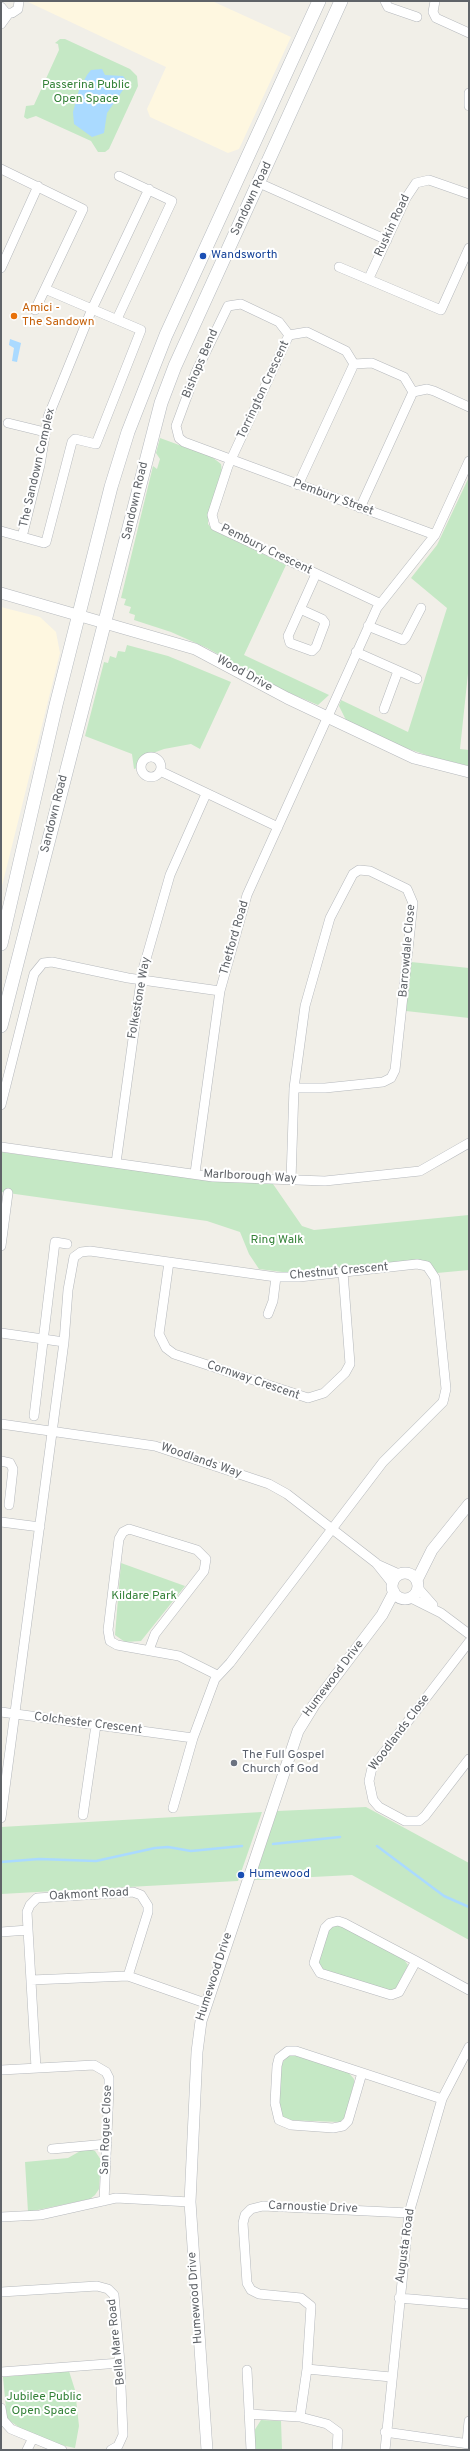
<!DOCTYPE html>
<html>
<head>
<meta charset="utf-8">
<style>
	body { margin:0 }
	#map { position:relative; width:470px; height:2451px; overflow:hidden; background:#f1efe8; font-family:Overpass,sans-serif }
	canvas { display:block }
	.frame { position:absolute; inset:0; border:2px solid #5f6368; pointer-events:none }
</style>
</head>
<body>
<div id="map">
<canvas width="470" height="2451"></canvas>
<div class="frame"></div>
</div>
<script>
const ctx = document.querySelector('canvas').getContext('2d');
ctx.lineJoin = 'round';
function fillPath(path, color) { ctx.fillStyle = color; ctx.fill(path, 'evenodd'); }
const shape = rows => new Path2D(rows.map(r => 'M' + r).join(''));
function trace(path, color, width, dash) { ctx.strokeStyle = color; ctx.lineWidth = width; ctx.lineCap = dash ? 'butt' : 'round'; ctx.setLineDash(dash || []); ctx.stroke(path); }
function write(font, color, halo, rows, align = 'center') {
  ctx.font = font + ' Overpass,sans-serif'; ctx.lineWidth = 4; ctx.setLineDash([]); ctx.textBaseline = 'middle'; ctx.strokeStyle = halo; ctx.fillStyle = color; for (const [text, x, y, turn = 0] of rows) {
    ctx.save(); ctx.translate(x, y); ctx.rotate((+turn || 0) * Math.PI / 180); ctx.textAlign = isNaN(turn) ? turn : align; if (halo) ctx.strokeText(text, 0, 0); ctx.fillText(text, 0, 0); ctx.restore();
  }
}
fillPath(shape([
	[26,1,212,1,291,37,239,149,228,153,150,117,147,109,166,67],
	[1,607,40,617,56,632,60,653,1,890]
]), '#fef7e0');
fillPath(shape([
	[60,39,65,39,130,69,137,76,138,86,109,149,105,152,98,152,91,141,36,116,27,119,24,117,26,106,34,105,59,50,58,44,55,43],
	[160,438,212,457,221,464,222,472,208,516,208,524,213,530,286,565,244,655,329,695,318,705,280,689,207,648,171,632,134,620,135,615,129,613,131,607,124,605,126,599,121,598,153,466,157,469,160,459,156,453],
	[469,477,469,664,460,749,469,750,469,766,432,757,403,747,346,720,339,706,341,700,408,732,447,608,411,578,437,545],
	[127,645,168,656,231,682,200,749,191,744,164,749,142,757,137,768,134,769,132,754,85,736,104,662,108,663,110,656,116,658,118,651,125,652],
	[411,962,469,968,469,1018,406,1011],
	[1,1152,213,1181,273,1184,302,1226,314,1230,469,1215,469,1270,437,1273,429,1263,420,1260,290,1273,259,1269,249,1254,240,1232,207,1221,1,1192],
	[121,1563,185,1586,141,1641,125,1642,115,1635],
	[366,1807,469,1863,469,1940,352,1875,254,1880,277,1811],
	[262,1812,238,1881,1,1894,1,1827],
	[337,1924,402,1957,408,1965,396,1990,392,1992,324,1973,317,1962,326,1931],
	[294,2055,348,2072,354,2079,354,2083,345,2117,340,2122,284,2120,279,2112,281,2064,288,2056],
	[89,2149,95,2151,101,2160,99,2189,95,2195,90,2199,28,2212,25,2162,68,2158,82,2150],
	[69,2371,75,2390,79,2426,75,2448,56,2444,26,2432,7,2419,3,2377],
	[261,2420,281,2421,282,2450,255,2450,254,2431]
]), '#c5e8c5');
fillPath(shape([
	[102,69,105,75,123,76,126,80,125,87,107,113,104,133,92,137,74,124,73,112,79,90,87,75,91,70],
	[10,339,21,343,17,362,12,361,14,348,9,345]
]), '#aadaff');
trace(shape([
	[273,1844,340,1837],
	[377,1846,444,1896,469,1907],
	[1,1862,39,1859,96,1861,155,1848,168,1847,191,1851,242,1846]
]), '#aadaff', 2.5);
const minor = shape([
	[385,1,388,7,417,17],
	[435,1,433,12,436,18,469,33],
	[1,7,6,13,12,13,18,9,19,1],
	[1,24,9,13],
	[469,93,469,106],
	[1,169,83,209,35,310],
	[259,183,387,240],
	[339,267,441,310,469,248],
	[1,268,38,186],
	[369,278,406,198,416,183,429,180,469,194],
	[117,319,172,201,119,176],
	[289,335,279,322,241,304,228,306,196,372,176,426,179,438,184,442,435,535],
	[8,423,45,432],
	[298,485,354,364],
	[360,508,413,392],
	[1,531,44,543,46,542,72,442,75,439,96,444,141,330,45,289],
	[22,537,40,465,48,417,92,309,149,189],
	[379,603,215,526,212,515,228,466,289,335,307,332,346,351,354,364,372,363,404,377,413,392,427,389,434,391,469,407],
	[300,609,322,619,325,623,316,647,312,651,290,643,288,636,289,634,316,574],
	[368,626,403,640,406,637,421,608],
	[356,652,417,679],
	[384,709,398,671],
	'141 767a10 10 0 1 1 20 0a10 10 0 1 1-20 0Z',
	[160,771,278,827],
	[1,1105,34,974,43,963,52,962,128,978,220,991],
	[1,1147,213,1177,325,1181,420,1171,469,1143],
	[116,1163,142,973,170,875,206,794],
	[195,1173,220,991,247,895,377,608,435,535,469,461],
	[291,1180,294,1088,305,1006,330,918,353,874,359,870,370,871,407,889,413,903,395,1070,391,1078,383,1082,325,1088,294,1088],
	[1,1246,8,1193],
	[169,1262,159,1334,166,1348,174,1354,308,1398,324,1393,345,1373,350,1364,343,1272],
	[268,1314,273,1301,276,1277],
	[1,1333,64,1342],
	[34,1416,55,1242,67,1244],
	[1,1424,155,1446,269,1484,287,1494,376,1563,392,1583],
	[1,1461,10,1463,13,1469,9,1505],
	[1,1522,40,1527],
	[379,1565,399,1574],
	[418,1588,433,1605],
	[411,1598,441,1613,469,1634],
	[469,1642,372,1768,369,1781,373,1800,379,1807,405,1821,419,1821,425,1816,469,1759],
	[149,1650,155,1634,204,1571,206,1559,197,1550,129,1529,123,1532,119,1539,108,1630,110,1641,117,1645,179,1656,217,1675],
	[1,1712,193,1738],
	[83,1815,96,1725],
	[1,1818,64,1342,68,1290,74,1257,81,1252,90,1251,276,1277,299,1277,417,1264,427,1266,435,1278,446,1389,443,1402,383,1462,230,1663,215,1679,193,1738,173,1808],
	[1,1932,28,1930],
	[416,1961,399,1992,391,1995,320,1973,314,1963,325,1928,330,1923,338,1921,344,1923,416,1961,469,1990],
	[31,1980,128,1976],
	[36,2068,27,1912,30,1905,37,1898,133,1892,141,1895,148,1906,148,1912,128,1976,205,2003],
	[1,2070,94,2065,106,2072,109,2078,109,2089,104,2201],
	[362,2073,348,2121,343,2126,333,2128,291,2125,279,2120,275,2103,277,2066,279,2058,288,2051,296,2051,442,2099],
	[52,2149,107,2144],
	[1,2217,40,2215,116,2198,190,2202],
	[1,2292,97,2286,108,2289,114,2295,120,2363,123,2435,118,2446,111,2450],
	[399,2298,469,2304],
	[247,2370,251,2450],
	[1,2372,120,2363],
	[391,2377,307,2369,311,2306,301,2298,259,2294,251,2290,247,2283,243,2223,245,2215,251,2209,263,2206,409,2213],
	[1,2408,3,2420,11,2429,62,2450],
	[249,2414,300,2417,327,2424,338,2432,337,2450],
	[300,2417,307,2369],
	[385,2432,469,2444],
	[467,2443,469,2421],
	[27,2450,33,2438],
	[385,2450,409,2213,442,2099,469,2047]
]);
const tertiary = shape([
	[1,593,195,649,287,698,414,758,469,772],
	'392 1586a13 13 0 1 1 26 0a13 13 0 1 1-26 0Z',
	[417,1580,432,1550,469,1504],
	[207,2450,190,2202,197,2052,201,2021,298,1731,314,1705,382,1615,394,1592]
]);
const secondary = shape([
	[1,944,56,705,111,487,128,432,166,335,319,1],
	[1,1026,161,403,175,366,341,1]
]);
trace(minor, '#b5b8bc', 10);
trace(tertiary, '#b5b8bc', 12);
trace(secondary, '#b6babf', 14);
trace(minor, '#fff', 9);
trace(tertiary, '#fff', 11);
trace(secondary, '#fff', 13);
for (const [x, y, r, color] of [
	[203,256,4,"#1a4fb4"],
	[14,316,4,"#e8710a"],
	[234,1763,4,"#6b7280"],
	[241,1875,4,"#1a4fb4"]
]) { const dot = new Path2D(); dot.arc(x, y, r, 0, 2 * Math.PI); ctx.fillStyle = color; ctx.fill(dot); trace(dot, '#fff', 1.5); }
write('12px', '#348238', '#fff', [
	["Passerina Public",86,86],
	["Open Space",86,100],
	["Ring Walk",277,1241],
	["Kildare Park",144,1597],
	["Jubilee Public",44,2398],
	["Open Space",44,2412]
]);
write('12px', '#5f6368', '#fff', [
	["Sandown Road",252,199,-65],
	["Ruskin Road",393,226,-65],
	["Bishops Bend",201,364,-67],
	["Torrington Crescent",264,390,-65],
	["The Sandown Complex",38,468,-77],
	["Pembury Street",333,498,20],
	["Sandown Road",136,501,-77],
	["Pembury Crescent",266,550,26],
	["Wood Drive",244,674,29],
	["Sandown Road",55,814,-76],
	["Thetford Road",235,938,-74],
	["Barrowdale Close",408,951,-85],
	["Folkestone Way",140,998,-80],
	["Marlborough Way",250,1177,3],
	["Chestnut Crescent",339,1272,-5],
	["Cornway Crescent",253,1381,19],
	["Woodlands Way",201,1461,19],
	["Humewood Drive",334,1679,-53],
	["Colchester Crescent",88,1724,7],
	["Woodlands Close",400,1733,-53],
	["Oakmont Road",89,1895,-3],
	["Humewood Drive",215,1977,-72],
	["San Rogue Close",107,2130,-88],
	["Carnoustie Drive",313,2208,2],
	["Augusta Road",406,2246,-82],
	["Humewood Drive",196,2298,-94],
	["Bella Mare Road",117,2342,-96]
]);
write('12px', '#164399', '#fff', [
	["Wandsworth",211,256],
	["Humewood",249,1875]
], 'left');
write('12px', '#c56008', '#fff', [
	["Amici -",22,309],
	["The Sandown",22,323]
], 'left');
write('12px', '#5b616d', '#fff', [
	["The Full Gospel",242,1756],
	["Church of God",242,1770]
], 'left');
</script>
</body>
</html>
